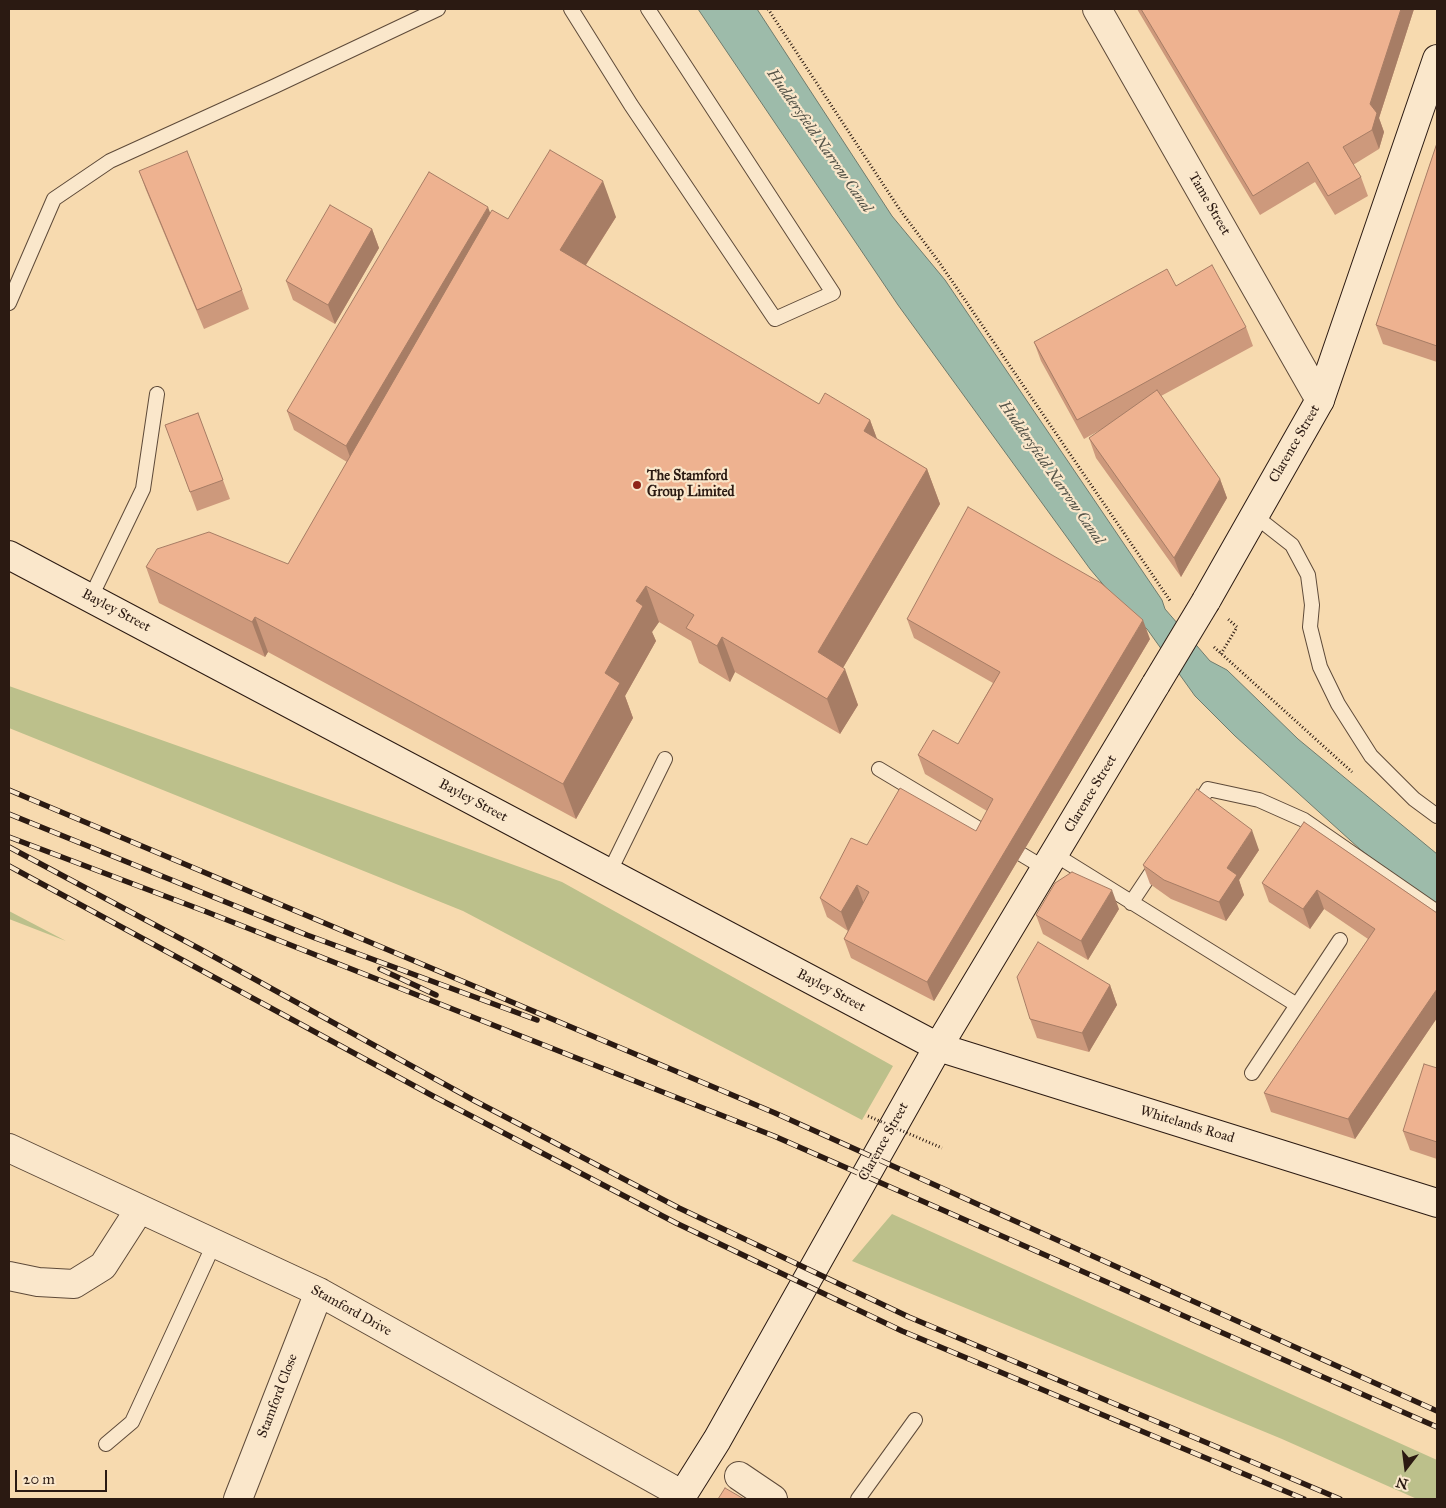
<!DOCTYPE html>
<html>
<head>
<meta charset="utf-8">
<style>
	body { margin:0 }
	#map { position:relative; width:1446px; height:1508px; overflow:hidden; background:#f7daaf; font-family:"IM FELL Great Primer",serif }
	canvas { display:block }
	.frame { position:absolute; inset:0; border:10px solid #2b1a12; pointer-events:none }
	.north { position:absolute; left:1381px; top:1443px; width:50px; height:50px; -webkit-text-stroke:4px #fae7cb; paint-order:stroke; rotate:195deg; font-size:14px; font-weight:700; line-height:20px; text-align:center; color:#2b1a12 }
	.north::after { content:''; display:block; margin:auto; width:18px; height:22px; background:#2b1a12; clip-path:polygon(50% 0,100% 100%,50% 72%,0 100%) }
	.scale { position:absolute; left:15px; top:1470px; width:92px; height:22px; box-sizing:border-box; border:2px solid #2b1a12; border-top:0; padding-left:6px; font-size:15px; line-height:18px; white-space:nowrap; color:#2b1a12; -webkit-text-stroke:4px #fae7cb; paint-order:stroke }
</style>
</head>
<body>
<div id="map">
<canvas width="1446" height="1508"></canvas>
<div class="frame"></div>
<div class="north">N</div>
<div class="scale">20 m</div>
</div>
<script>
const ctx = document.querySelector('canvas').getContext('2d');
ctx.lineJoin = 'round';
function fillPath(path, color) { ctx.fillStyle = color; ctx.fill(path, 'evenodd'); }
const shape = rows => new Path2D(rows.map(r => 'M' + r).join(''));
function trace(path, color, width, dash) { ctx.strokeStyle = color; ctx.lineWidth = width; ctx.lineCap = dash ? 'butt' : 'round'; ctx.setLineDash(dash || []); ctx.stroke(path); }
function write(font, color, halo, rows, align = 'center') {
  ctx.font = font + ' "IM FELL Great Primer",serif'; ctx.lineWidth = 4.5; ctx.setLineDash([]); ctx.textBaseline = 'middle'; ctx.strokeStyle = halo; ctx.fillStyle = color; for (const [text, x, y, turn = 0] of rows) {
    ctx.save(); ctx.translate(x, y); ctx.rotate((+turn || 0) * Math.PI / 180); ctx.textAlign = isNaN(turn) ? turn : align; if (halo) ctx.strokeText(text, 0, 0); ctx.fillText(text, 0, 0); ctx.restore();
  }
}
fillPath(shape([
	[9,686,562,882,893,1066,862,1120,463,911,9,728],
	[9,911,66,941,9,919],
	[892,1214,1437,1460,1437,1499,1417,1499,1282,1439,852,1261]
]), '#bcc08b');
const water = shape([
	[698,9,757,9,892,216,945,280,1162,600,1165,609,1210,661,1227,670,1298,739,1437,854,1437,907,1361,850,1235,736,1195,696,1147,629,1129,615,1090,569,898,305,698,9]
]);
fillPath(water, '#9dbbaa');
trace(water, '#6f7b6d', 1);
const lane = shape([
	[571,9,631,105,775,319,833,293,648,9],
	[9,303,54,199,110,161,275,86,438,9],
	[1255,516,1292,545,1308,575,1312,605,1310,627,1320,667,1338,704,1371,756,1414,799,1437,816],
	[91,597,143,489,157,394],
	[879,769,1046,869],
	[1195,809,1208,789,1259,800,1304,820,1437,912],
	[1054,854,1297,1005,1252,1073],
	[609,873,665,759],
	[1131,903,1157,864],
	[1297,1005,1340,940],
	[106,1444,132,1422,214,1244],
	[858,1499,915,1420]
]);
const street = shape([
	[1097,9,1320,400],
	[9,1148,319,1292,683,1495],
	[9,1276,38,1282,74,1284,103,1266,139,1210],
	[739,1476,773,1499],
	[238,1499,319,1292]
]);
const secondary = shape([
	[9,555,938,1047,1437,1203],
	[1206,601,1320,400,1437,59],
	[680,1499,717,1440,938,1047,1156,684]
]);
trace(lane, '#5e4a39', 16);
trace(street, '#5e4a39', 30);
trace(secondary, '#2b1a12', 30);
trace(shape([
	[768,9,900,210,939,262,1171,602],
	[1214,647,1352,772],
	[1221,654,1237,627,1228,619]
]), '#2b1a12', 3, [1, 2.5]);
trace(lane, '#fae7cb', 14);
trace(street, '#fae7cb', 28);
trace(secondary, '#fae7cb', 28);
const rail = shape([
	[9,790,775,1113,1437,1411],
	[9,814,307,935,537,1020],
	[9,837,207,912,774,1136,1437,1427],
	[9,847,200,949,475,1101,679,1208,909,1317,1340,1499],
	[9,866,433,1096,676,1223,902,1331,1304,1499],
	[380,969,436,995]
]);
trace(rail, '#2b1a12', 5.5);
trace(rail, '#fae7cb', 4, [11]);
const secondaryBridge = shape([
	[1156,684,1206,601]
]);
trace(secondaryBridge, '#2b1a12', 30, []);
trace(shape([
	[868,1116,942,1148]
]), '#2b1a12', 3, [1, 2.5]);
trace(secondaryBridge, '#fae7cb', 28);
fillPath(shape([
	[1137,9,1414,9,1379,118,1384,132,1379,149,1353,165,1361,177,1368,196,1335,215,1315,182,1260,215],
	[1437,143,1437,362,1383,344,1376,325],
	[139,171,242,290,249,309,204,329,146,190],
	[490,213,508,219,616,217,586,265,819,404,870,420,877,439,927,469,940,504,843,668,858,705,840,734,735,672,730,682,699,663,691,641,659,622,652,632,656,641,625,696,633,718,576,819,268,652,265,657,159,603,146,567,288,564,347,462,294,430,287,411],
	[372,229,379,248,335,324,293,300,286,281],
	[1176,286,1246,327,1253,346,1161,396,1220,479,1227,498,1181,577,1096,458,1089,438,1102,429,1084,439,1041,361,1034,342],
	[198,413,230,499,197,511,165,425],
	[907,619,1150,639,934,1001,851,958,844,939,848,931,827,917,820,898,867,845,976,831,987,811,925,774,918,755,958,744,993,683,914,638],
	[1304,822,1437,913,1437,1018,1355,1139,1271,1112,1264,1093,1368,939,1324,909,1310,929,1269,902,1262,883],
	[1259,850,1239,880,1244,895,1226,921,1171,899,1150,884,1143,865],
	[1119,909,1088,960,1043,934,1036,915],
	[1110,985,1117,1005,1089,1052,1037,1038,1030,1019],
	[1437,1068,1437,1159,1410,1150,1403,1131]
]), '#cd997c');
fillPath(shape([
	[1401,9,1414,9,1379,118,1384,132,1379,149,1372,130,1370,104],
	[603,181,616,217,573,285,560,250],
	[488,207,495,226,353,465,346,446],
	[372,229,379,248,335,324,328,305],
	[870,420,883,455,864,431],
	[927,469,940,504,831,688,818,652],
	[1220,479,1227,498,1181,577,1174,558],
	[646,586,659,622,652,632,656,641,625,696,633,718,576,819,563,784,605,673,636,601],
	[255,617,268,652,265,657,252,622],
	[1143,620,1150,639,934,1001,927,982],
	[722,637,735,672,730,682,717,646],
	[845,669,858,705,840,734,827,699],
	[1252,830,1259,850,1239,880,1244,895,1226,921,1219,902,1227,868],
	[857,885,864,904,848,931,841,912],
	[1112,890,1119,909,1088,960,1081,941],
	[1317,890,1324,909,1310,929,1303,909],
	[1110,985,1117,1005,1089,1052,1082,1033],
	[1437,989,1437,1018,1355,1139,1348,1119]
]), '#a77d65');
const building = shape([
	[1141,9,1401,9,1370,104,1377,113,1372,130,1343,147,1361,177,1328,196,1308,162,1253,196,1141,9],
	[1437,143,1437,346,1376,325,1437,143],
	[550,150,603,181,560,250,819,404,825,393,870,420,864,431,927,469,818,652,845,669,827,699,722,637,717,646,686,628,694,615,646,586,636,601,643,606,605,673,620,683,563,784,255,617,252,622,146,567,157,549,209,532,288,564,492,210,508,219,550,150],
	[187,151,242,290,197,310,139,171,187,151],
	[429,172,488,207,346,446,287,411,429,172],
	[330,205,372,229,328,305,286,281,330,205],
	[1212,265,1246,327,1077,420,1034,342,1167,269,1176,286,1212,265],
	[1157,390,1220,479,1174,558,1089,438,1157,390],
	[198,413,223,480,190,492,165,425,198,413],
	[968,507,1101,583,1143,620,927,982,844,939,869,892,857,885,841,912,820,898,851,838,867,845,900,788,976,831,993,799,918,755,933,730,958,744,1000,672,907,619,968,507],
	[1197,789,1252,830,1227,868,1237,875,1219,902,1164,880,1143,865,1197,789],
	[1304,822,1437,913,1437,989,1348,1119,1264,1093,1375,929,1317,890,1303,909,1262,883,1304,822],
	[1072,872,1112,890,1081,941,1036,915,1055,883,1072,872],
	[1038,942,1110,985,1082,1033,1030,1019,1017,977,1038,942],
	[1424,1064,1437,1068,1437,1142,1403,1131,1424,1064],
	[725,1488,744,1499,718,1499,725,1488]
]);
fillPath(building, '#eeb290');
trace(building, '#a77d65', 1);
for (const [x, y, r, color] of [
	[637,485,5,"#8f2418"]
]) { const dot = new Path2D(); dot.arc(x, y, r, 0, 2 * Math.PI); ctx.fillStyle = color; ctx.fill(dot); trace(dot, '#fae7cb', 2); }
write('14px', '#2b1a12', '#fae7cb', [
	["Tame Street",1209,204,60],
	["Clarence Street",1295,444,-60],
	["Bayley Street",116,611,28],
	["Clarence Street",1091,794,-59],
	["Bayley Street",473,801,28],
	["Bayley Street",831,991,28],
	["Whitelands Road",1187,1125,17],
	["Clarence Street",884,1142,-61],
	["Stamford Drive",351,1311,29],
	["Stamford Close",278,1396,-69]
]);
write('bold 14px', '#2b1a12', '#fae7cb', [
	["The Stamford",647,477],
	["Group Limited",647,493]
], 'left');
write('italic 15px', '#535247', '#fae7cb', [
	["Huddersfield Narrow Canal",819,141,55],
	["Huddersfield Narrow Canal",1051,473,55]
]);
</script>
</body>
</html>
